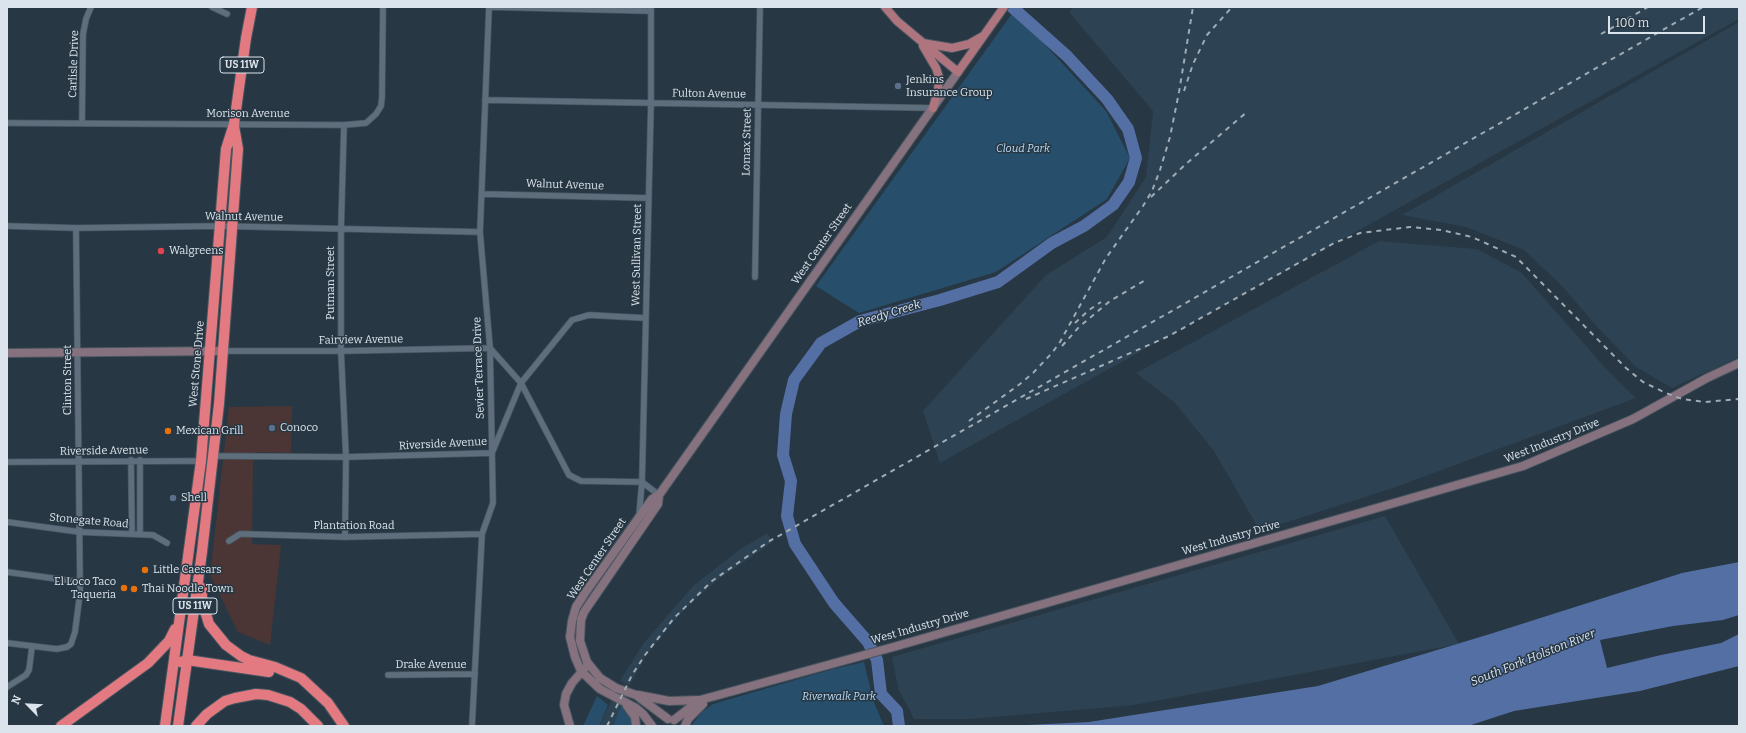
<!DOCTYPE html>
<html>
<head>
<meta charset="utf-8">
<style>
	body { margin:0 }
	#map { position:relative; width:1746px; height:733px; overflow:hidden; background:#273743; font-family:Bitter,serif }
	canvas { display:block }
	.frame { position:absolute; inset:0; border:8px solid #dbe4ec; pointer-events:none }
	.north { position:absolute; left:8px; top:685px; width:40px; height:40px; -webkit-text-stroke:3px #273743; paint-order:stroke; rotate:294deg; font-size:11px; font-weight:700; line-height:16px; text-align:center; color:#dbe4ec }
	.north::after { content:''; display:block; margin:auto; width:14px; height:18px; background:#dbe4ec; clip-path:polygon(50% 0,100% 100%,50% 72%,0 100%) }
	.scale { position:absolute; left:1608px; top:16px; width:97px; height:18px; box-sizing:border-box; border:2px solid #dbe4ec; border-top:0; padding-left:5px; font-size:12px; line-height:14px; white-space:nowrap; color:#dbe4ec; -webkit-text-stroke:3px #273743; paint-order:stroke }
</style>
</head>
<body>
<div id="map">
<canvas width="1746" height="733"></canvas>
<div class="frame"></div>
<div class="north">N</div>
<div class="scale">100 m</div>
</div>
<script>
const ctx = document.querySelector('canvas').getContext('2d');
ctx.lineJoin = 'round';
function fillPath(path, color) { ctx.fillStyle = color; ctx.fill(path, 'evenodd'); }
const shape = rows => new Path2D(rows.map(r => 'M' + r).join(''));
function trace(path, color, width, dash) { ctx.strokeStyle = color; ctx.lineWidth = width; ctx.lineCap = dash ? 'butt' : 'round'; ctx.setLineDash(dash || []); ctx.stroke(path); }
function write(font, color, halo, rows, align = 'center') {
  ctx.font = font + ' Bitter,serif'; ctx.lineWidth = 3; ctx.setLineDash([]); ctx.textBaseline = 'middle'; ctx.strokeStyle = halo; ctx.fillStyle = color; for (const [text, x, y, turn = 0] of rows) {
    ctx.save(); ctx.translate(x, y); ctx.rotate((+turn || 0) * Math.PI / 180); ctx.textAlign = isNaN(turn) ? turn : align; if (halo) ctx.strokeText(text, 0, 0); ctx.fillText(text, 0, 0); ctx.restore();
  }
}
fillPath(shape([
	[292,406,291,453,255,452,253,466,252,544,281,545,270,645,238,632,210,575,229,407]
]), '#4b3635');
fillPath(shape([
	[1074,7,1739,7,1739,19,940,463,923,411,1046,275,1107,237,1146,177,1153,111,1069,12],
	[1739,22,1739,357,1672,388,1636,367,1599,329,1562,286,1524,250,1466,227,1402,215],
	[1379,241,1477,249,1522,273,1608,371,1636,398,1396,487,1260,531,1214,451,1175,403,1136,373],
	[1385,516,1459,644,1134,705,971,719,914,719,898,688,892,657],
	[767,533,773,542,720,578,692,602,668,628,646,656,629,686,620,681,643,644,693,586,739,550],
	[613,697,622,703,613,726,599,726]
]), '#2d4252');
fillPath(shape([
	[1014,11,1106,111,1130,158,1107,199,996,272,859,313,816,286],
	[864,662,873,700,884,726,691,726,702,712,713,704,833,669],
	[597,696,608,705,599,726,583,726],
	[622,703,633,713,636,726,613,726]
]), '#274f6b');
fillPath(shape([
	[1739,562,1739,615,1723,620,1673,626,1600,640,1607,668,1661,655,1721,643,1739,634,1739,666,1640,691,1514,711,1468,726,1007,726,1089,722,1318,686,1490,634,1682,573]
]), '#546fa3');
trace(shape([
	[899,726,897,711,881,694,877,660,868,642,834,603,795,544,787,516,791,481,783,455,786,414,794,380,821,343,860,321,940,300,998,282,1052,243,1084,226,1113,205,1129,182,1136,158,1128,129,1107,99,1067,56,1012,7]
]), '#546fa3', 12);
const street = shape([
	[212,7,227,14],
	[490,7,651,11],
	[485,100,933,108],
	[7,123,344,125,366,123,376,114,381,106,382,97,383,7],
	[82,123,83,34,86,19,91,7],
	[344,125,341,230,341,351,346,457,345,537],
	[482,194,648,198],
	[7,226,76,228,219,226,480,232],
	[755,277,760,7],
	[223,351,341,351,490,348,521,383,569,475,581,481,642,482],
	[214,456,346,457,492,453,521,383,572,320,589,315,645,318],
	[131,460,132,534],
	[7,462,201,461],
	[642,482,659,495],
	[639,516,642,482,651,102,651,7],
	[7,522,80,532,153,535,167,543],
	[140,534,140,460],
	[229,541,240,534,244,534,345,537,482,534],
	[7,572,80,582,76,228],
	[7,643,57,649,67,647,71,644,75,632,80,593,80,582],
	[388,675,475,674],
	[7,687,26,675,29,670,32,647],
	[472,726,482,534,493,503,490,348,480,232,489,7]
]);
const secondary = shape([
	[7,353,223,351],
	[659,495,658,504,584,612,581,620,580,641,587,662,600,678,616,688,636,695,668,719],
	[638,695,669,701,700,700],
	[627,706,635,717,636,726],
	[674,720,700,700,715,696,897,646,1523,466,1633,419,1707,378,1739,363],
	[570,726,564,705,566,694,572,683,585,668],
	[652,726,643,714,636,708,600,689,581,671,575,657,570,637,572,621,576,607,585,593,652,499,659,495,958,72],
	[685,726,688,719,703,704]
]);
const primary = shape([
	[885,7,897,21,958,72,1004,7],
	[923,43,952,48,969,44,983,36],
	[923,46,936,68,939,77,938,89,933,108]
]);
const highway = shape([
	[202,588,202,601,209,624,226,645,241,656,249,660,275,667,301,678,328,703,344,726],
	[180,662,187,660,269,672],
	[61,726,148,663,169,641,175,629],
	[165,726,201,461,226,149,234,124,246,38,252,7],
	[178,726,202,552,219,404,238,149,234,126],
	[196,726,207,714,225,701,235,698,256,694,268,695,290,702,301,709,318,726]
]);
trace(street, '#485560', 7);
trace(secondary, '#485560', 10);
trace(primary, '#485560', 10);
trace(highway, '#485560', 12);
trace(street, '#5e6e7c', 5.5);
trace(secondary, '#86727e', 8);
trace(primary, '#ae757f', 8);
trace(highway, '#e37a81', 10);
trace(shape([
	[1601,34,1648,7],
	[1184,91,1193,64,1207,35,1232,7],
	[1151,197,1187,163,1247,112],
	[1075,323,1089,310,1101,302],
	[1062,346,1079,327,1110,301,1147,279],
	[1026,399,1169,336,1334,243,1360,233,1410,227,1441,230,1472,237,1516,257,1626,368,1643,382,1666,393,1682,399,1705,402,1739,399],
	[969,421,1020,384,1033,373,1052,353,1060,342,1106,258,1143,206,1152,191,1160,170,1170,137,1179,92,1193,7],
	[607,726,632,675,645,655,674,618,712,581,768,542,1703,7]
]), '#a0acb5', 2, [5, 5]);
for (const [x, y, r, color] of [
	[898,86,4,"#5c6f8a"],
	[161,251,4,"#e0444e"],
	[272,428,4,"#5c6f8a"],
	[168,431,4,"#e8710a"],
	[173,498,4,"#5c6f8a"],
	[145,570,4,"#e8710a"],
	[124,588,4,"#e8710a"],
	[134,589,4,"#e8710a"]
]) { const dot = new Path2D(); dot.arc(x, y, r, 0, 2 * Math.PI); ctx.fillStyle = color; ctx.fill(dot); trace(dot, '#273743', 1.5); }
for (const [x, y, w] of [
	[242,65,44],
	[195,606,44]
]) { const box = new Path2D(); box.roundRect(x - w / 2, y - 8, w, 16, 3); ctx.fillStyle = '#273743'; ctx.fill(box); trace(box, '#dbe4ec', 1); }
write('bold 10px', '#dbe4ec', null, [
	["US 11W",242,65],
	["US 11W",195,606]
]);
write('11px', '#dbe4ec', '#273743', [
	["Carlisle Drive",74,64,-88],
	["Fulton Avenue",709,94,1],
	["Morison Avenue",248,114],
	["Lomax Street",747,142,-89],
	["Walnut Avenue",565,185,2],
	["Walnut Avenue",244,217,1],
	["West Center Street",822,244,-55],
	["West Sullivan Street",637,255,-89],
	["Putman Street",331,283,-90],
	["Fairview Avenue",361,340,-1],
	["West Stone Drive",197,364,-85],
	["Sevier Terrace Drive",479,368,-92],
	["Clinton Street",68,380,-90],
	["West Industry Drive",1552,441,-22],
	["Riverside Avenue",443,444,-3],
	["Riverside Avenue",104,451,-1],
	["Stonegate Road",89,521,5],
	["Plantation Road",354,526],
	["West Industry Drive",1231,538,-16],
	["West Center Street",597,559,-56],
	["West Industry Drive",920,627,-16],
	["Drake Avenue",431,665]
]);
write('11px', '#dbe4ec', '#273743', [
	["Jenkins",906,80],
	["Insurance Group",906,93],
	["Walgreens",169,251],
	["Conoco",280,428],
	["Mexican Grill",176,431],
	["Shell",181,498],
	["Little Caesars",153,570],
	["El Loco Taco",116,582,"right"],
	["Taqueria",116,595,"right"],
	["Thai Noodle Town",142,589]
], 'left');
write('italic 11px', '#bbd9f2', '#273743', [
	["Cloud Park",1023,149],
	["Riverwalk Park",839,697]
]);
write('italic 12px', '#dce5f5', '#273743', [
	["Reedy Creek",889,314,-17],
	["South Fork Holston River",1533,658,-22]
]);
</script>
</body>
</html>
